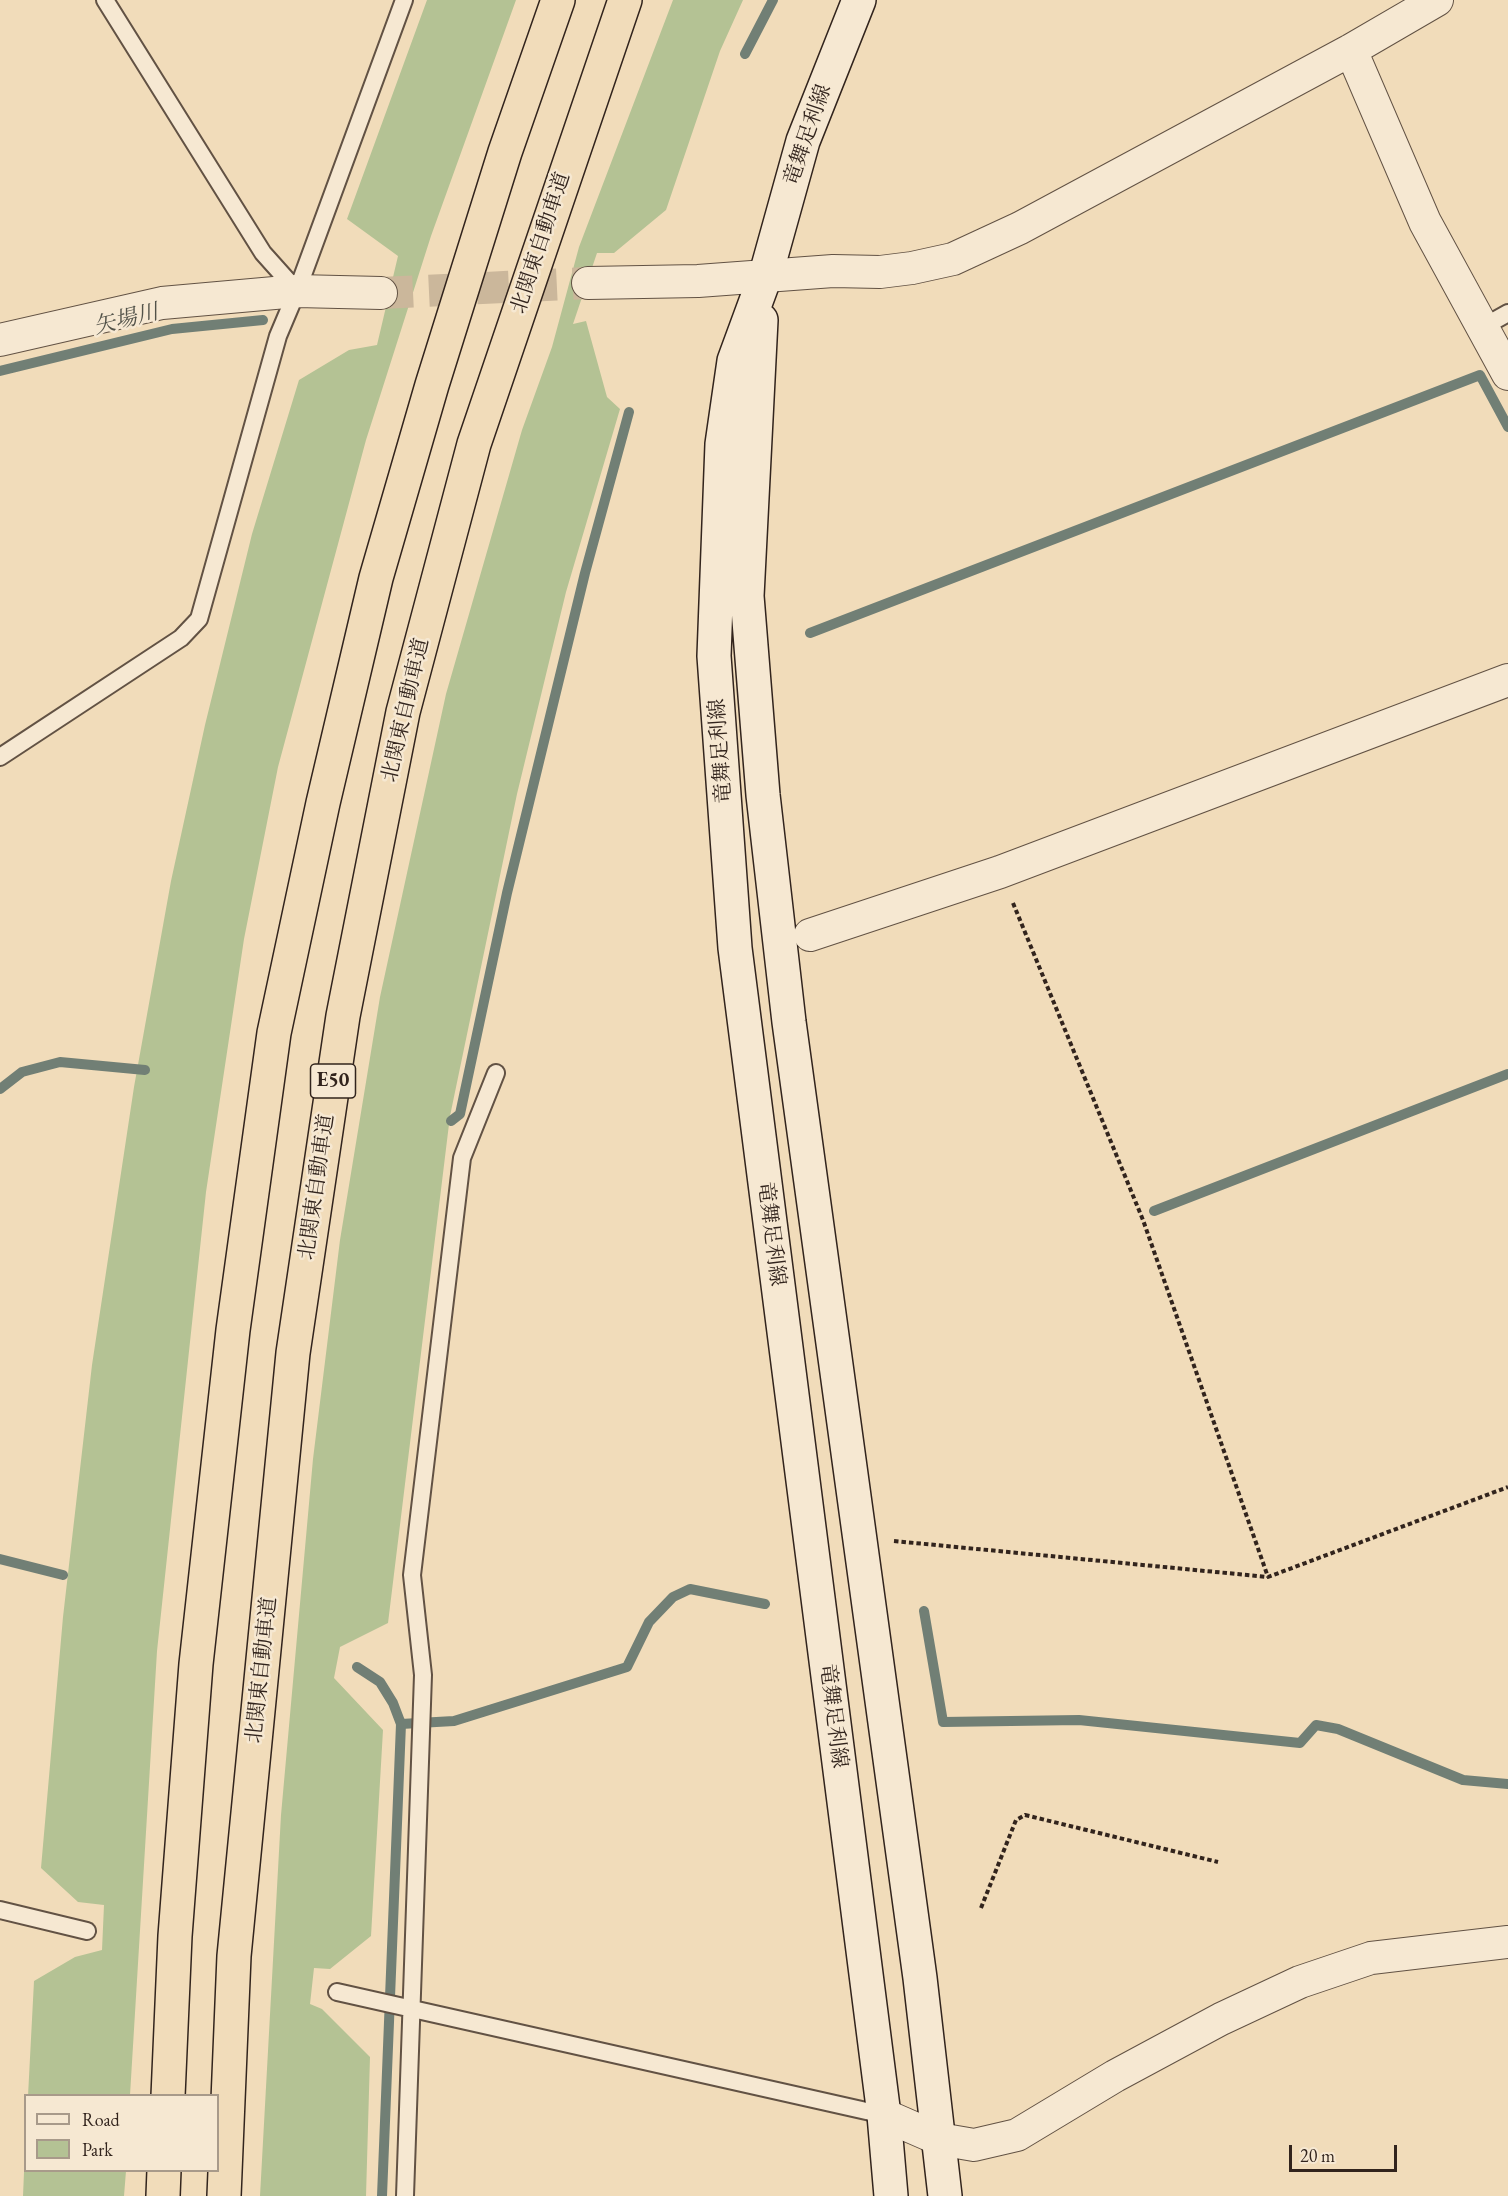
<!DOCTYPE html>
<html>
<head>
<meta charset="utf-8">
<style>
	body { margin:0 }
	#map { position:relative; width:1508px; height:2196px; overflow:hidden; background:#f1dcba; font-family:"EB Garamond",serif }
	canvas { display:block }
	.legend { position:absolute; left:24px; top:2094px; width:195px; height:78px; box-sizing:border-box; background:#f6e8d2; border:2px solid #a89a8a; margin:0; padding:8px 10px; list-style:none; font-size:18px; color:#32241d }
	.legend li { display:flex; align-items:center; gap:12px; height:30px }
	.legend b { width:30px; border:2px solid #a89a8a }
	.scale { position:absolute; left:1289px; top:2145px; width:108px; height:27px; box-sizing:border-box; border:3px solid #32241d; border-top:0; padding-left:8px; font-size:18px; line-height:21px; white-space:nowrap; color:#32241d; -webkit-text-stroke:4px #f6e8d2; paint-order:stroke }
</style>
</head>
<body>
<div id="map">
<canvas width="1508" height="2196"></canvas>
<ul class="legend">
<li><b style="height:8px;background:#f6e8d2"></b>Road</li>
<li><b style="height:16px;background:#b4c294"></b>Park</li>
</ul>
<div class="scale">20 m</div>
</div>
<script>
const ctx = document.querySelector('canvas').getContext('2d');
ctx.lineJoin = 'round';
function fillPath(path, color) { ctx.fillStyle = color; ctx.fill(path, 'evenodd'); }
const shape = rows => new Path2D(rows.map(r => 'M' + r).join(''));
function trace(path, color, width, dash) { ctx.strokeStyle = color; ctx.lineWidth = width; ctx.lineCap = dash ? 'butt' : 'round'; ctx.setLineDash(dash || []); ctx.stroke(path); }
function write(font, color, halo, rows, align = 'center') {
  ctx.font = font + ' "EB Garamond","Noto Serif JP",serif'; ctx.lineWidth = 5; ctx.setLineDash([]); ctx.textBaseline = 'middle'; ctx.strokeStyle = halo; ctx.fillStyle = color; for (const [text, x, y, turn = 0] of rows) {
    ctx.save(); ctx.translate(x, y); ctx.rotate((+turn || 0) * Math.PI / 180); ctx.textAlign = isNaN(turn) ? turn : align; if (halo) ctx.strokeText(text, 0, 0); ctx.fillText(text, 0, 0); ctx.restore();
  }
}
fillPath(shape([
	[427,0,516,0,431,236,366,440,278,767,244,939,206,1192,157,1651,130,2095,28,2096,34,1981,75,1957,102,1950,104,1905,78,1902,41,1868,63,1617,92,1365,134,1087,171,881,205,725,252,534,299,380,349,350,377,345,398,256,347,219],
	[673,0,743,0,720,51,666,210,614,253,597,253,573,324,586,321,607,397,620,409,566,592,517,794,450,1116,388,1623,340,1647,334,1678,383,1730,371,1936,330,1969,314,1968,310,2004,322,2009,370,2057,366,2196,260,2196,281,1815,313,1459,340,1240,380,997,446,694,522,430,552,347,579,247],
	[25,2149,26,2170,126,2171,124,2196,23,2196]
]), '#b4c294');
trace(shape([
	[745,54,773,0],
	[0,371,172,329,263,320],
	[810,633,1480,375,1508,427],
	[0,1089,22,1072,60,1062,145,1070],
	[451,1121,460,1114,507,893,585,573,629,412],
	[1154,1211,1508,1074],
	[0,1559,63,1575],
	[924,1611,943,1722,1079,1720,1300,1743,1316,1725,1338,1729,1463,1780,1508,1784],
	[357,1667,380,1682,393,1703,401,1724,382,2196],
	[401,1724,454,1721,627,1667,649,1622,673,1597,690,1589,765,1604]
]), '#717f75', 10);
trace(shape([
	[381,293,588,283]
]), '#cbb79b', 32, [32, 16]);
const service = shape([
	[105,0,263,253,297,291],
	[1483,327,1508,313],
	[0,757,181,638,199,619,278,336,297,291,404,0],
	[0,1910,87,1931],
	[337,1992,884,2115],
	[405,2196,423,1675,412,1575,462,1158,496,1073]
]);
const minor = shape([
	[1351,50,1425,222,1508,374],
	[588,283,698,281,833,271,880,272,912,268,953,259,1020,228,1351,50,1437,0],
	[0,340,162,303,297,291,381,293],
	[810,935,1000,872,1508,680],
	[884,2115,939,2139,974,2145,1017,2135,1115,2076,1221,2019,1300,1982,1371,1958,1508,1942]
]);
const secondary = shape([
	[859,0,803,141,766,274,734,361,722,444,714,656,735,948,884,2115,891,2196],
	[761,320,747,596,763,795,789,1022,920,1978,945,2196]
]);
const motorway = shape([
	[168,2096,175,1936,196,1664,233,1330,274,1033,323,803,376,578,432,385,505,152,558,0],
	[163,2196,164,2170],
	[224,2196,234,1956,293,1353,343,1016,403,712,474,444,625,0]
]);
trace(service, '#625244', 20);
trace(minor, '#625244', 34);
trace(secondary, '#32241d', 36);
trace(motorway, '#32241d', 36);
trace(shape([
	[1013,903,1143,1220,1268,1577],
	[894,1541,1268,1577,1508,1487],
	[981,1908,1016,1820,1025,1815,1218,1862]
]), '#32241d', 4, [4.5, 3]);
trace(service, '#f6e8d2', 16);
trace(minor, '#f6e8d2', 32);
trace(secondary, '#f6e8d2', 33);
trace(motorway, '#f1dcba', 33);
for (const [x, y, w] of [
	[333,1081,45]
]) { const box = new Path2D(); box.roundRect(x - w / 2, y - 17, w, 34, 4.5); ctx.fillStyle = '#f6e8d2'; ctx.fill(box); trace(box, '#32241d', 1.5); }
write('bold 20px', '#32241d', null, [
	["E50",333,1081]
]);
write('21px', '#32241d', '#f6e8d2', [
	["竜舞足利線",808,135,-71],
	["北関東自動車道",541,243,-72],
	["北関東自動車道",406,710,-77],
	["竜舞足利線",721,751,-94],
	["北関東自動車道",317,1187,-82],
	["竜舞足利線",771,1234,83],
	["北関東自動車道",262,1670,-84],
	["竜舞足利線",833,1716,83]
]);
write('italic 22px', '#525249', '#f6e8d2', [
	["矢場川",126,320,-14]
]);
</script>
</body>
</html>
